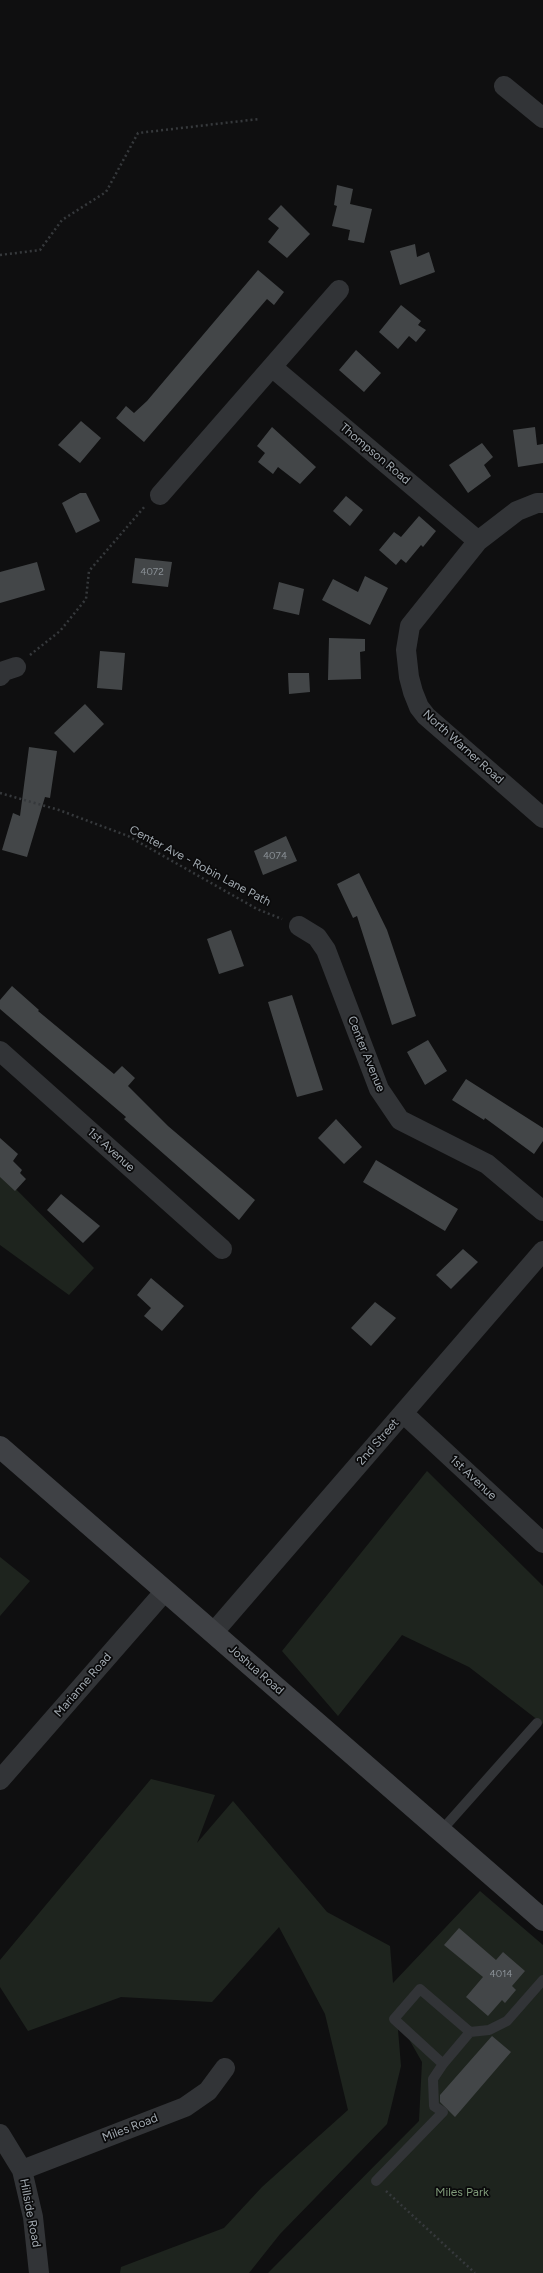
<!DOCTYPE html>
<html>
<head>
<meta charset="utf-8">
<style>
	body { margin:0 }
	canvas { display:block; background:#0f0f10 }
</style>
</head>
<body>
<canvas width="543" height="2273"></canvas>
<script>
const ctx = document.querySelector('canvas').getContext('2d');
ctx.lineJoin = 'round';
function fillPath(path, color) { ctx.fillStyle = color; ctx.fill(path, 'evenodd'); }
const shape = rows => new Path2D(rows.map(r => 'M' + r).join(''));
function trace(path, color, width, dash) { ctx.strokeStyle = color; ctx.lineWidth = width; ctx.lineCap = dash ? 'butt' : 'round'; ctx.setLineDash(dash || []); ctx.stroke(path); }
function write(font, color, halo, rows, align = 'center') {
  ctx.font = font + ' Figtree,sans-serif'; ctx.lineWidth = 3.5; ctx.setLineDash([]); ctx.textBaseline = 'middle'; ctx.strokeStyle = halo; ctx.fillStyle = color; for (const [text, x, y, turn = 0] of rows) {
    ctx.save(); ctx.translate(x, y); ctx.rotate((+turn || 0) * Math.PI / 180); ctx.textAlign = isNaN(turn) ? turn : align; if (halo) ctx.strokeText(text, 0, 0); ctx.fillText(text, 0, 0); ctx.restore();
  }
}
fillPath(shape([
	[0,1173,94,1268,69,1295,0,1245],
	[427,1471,543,1586,543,1724,469,1667,402,1635,338,1716,282,1651],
	[0,1557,30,1581,0,1616],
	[151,1779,215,1795,197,1843,233,1801,327,1912,390,1946,393,1983,480,1891,543,1945,543,2273,268,2273,419,2121,422,2062,397,2018,401,2066,387,2124,280,2234,249,2273,120,2273,121,2267,224,2228,262,2187,348,2110,325,2014,279,1927,212,2002,121,1997,28,2031,0,1987,0,1960]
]), '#1e241e');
fillPath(shape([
	[337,185,353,189,350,204,372,209,364,243,348,240,350,230,332,226,337,206,334,205],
	[281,205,310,234,287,258,268,242,279,228,268,219],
	[415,244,417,257,429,252,435,272,400,285,390,251],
	[258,270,284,292,274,305,267,299,144,442,116,418,126,406,134,413,147,401],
	[401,305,421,321,418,325,426,330,416,342,409,336,398,349,379,332],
	[356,350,381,373,364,392,339,370],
	[81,421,101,438,80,463,58,445],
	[272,427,316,467,300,484,278,467,273,474,258,462,265,453,257,446],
	[535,427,537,445,543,444,543,463,518,467,513,430],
	[482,443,493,457,484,465,491,476,468,493,449,465],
	[80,493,86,493,100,521,76,533,62,503],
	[346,496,363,510,350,526,333,511],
	[419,516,436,531,423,547,421,545,406,563,401,559,396,565,379,550,394,532,401,537],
	[135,558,172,562,168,587,132,583],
	[37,562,45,590,0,603,0,572],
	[365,576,388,588,370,625,322,600,333,579,358,592],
	[279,582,304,589,299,615,273,609],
	[329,638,365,639,365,651,360,652,361,679,328,680],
	[100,651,125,653,122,690,97,688],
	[288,673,309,673,310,692,289,694],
	[85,704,104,724,74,753,54,733],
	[29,747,57,751,50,798,45,797,27,857,2,850,13,813,20,816],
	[286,836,297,861,263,875,254,851],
	[359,873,387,930,416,1016,392,1025,357,916,353,918,337,884],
	[231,930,244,966,219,974,207,939],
	[12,986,39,1010,38,1011,114,1074,122,1066,135,1078,128,1086,168,1126,255,1200,239,1220,124,1119,126,1117,0,1009,0,1000],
	[292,995,323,1090,297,1097,268,1002],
	[428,1040,447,1071,425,1085,407,1052],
	[466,1079,543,1128,543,1141,534,1154,485,1118,484,1120,452,1100],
	[336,1119,362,1147,344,1164,318,1138],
	[0,1138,18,1154,13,1161,22,1170,20,1173,26,1179,15,1191,0,1177],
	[376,1160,458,1209,445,1231,363,1182],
	[61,1194,100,1226,83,1243,47,1210],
	[463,1249,478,1262,451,1289,436,1275],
	[151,1278,184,1306,162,1331,144,1316,151,1308,137,1295],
	[375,1302,396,1318,371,1346,351,1328],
	[459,1928,496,1960,503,1952,525,1971,512,1986,516,1990,505,2003,502,2000,488,2016,466,1997,483,1977,444,1945],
	[492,2036,511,2052,455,2117,440,2102,440,2095]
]), '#434648');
trace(shape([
	[0,255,40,250,62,220,106,192,138,133,259,119],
	[30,655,60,631,86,599,89,571,146,505],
	[0,793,59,810,128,836,257,909,282,919],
	[386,2191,475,2273]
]), '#36393c', 2.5, [2, 3]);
trace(shape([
	[441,1831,537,1723],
	[443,2064,394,2019,420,1989,470,2032],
	[376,2181,443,2112,434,2106,433,2079,443,2064,470,2032,489,2030,507,2021,543,1980]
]), '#323437', 10);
trace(shape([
	[504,86,543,118],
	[272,367,478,541],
	[160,495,339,290],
	[543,503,537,503,517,511,478,541,410,626,406,650,409,677,413,692,419,707,426,716,543,818],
	[0,676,4,671,16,667],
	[299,926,317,937,326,950,379,1089,400,1120,487,1164,543,1211],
	[0,1051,222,1249],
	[403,1413,543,1543],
	[213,1633,543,1251],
	[0,1780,165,1591],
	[0,2134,22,2170,33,2217,39,2273],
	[22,2170,185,2107,208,2091,225,2068]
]), '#323437', 20);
trace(shape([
	[0,1447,543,1920]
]), '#3f4145', 22);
write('10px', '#8a9096', null, [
	["4072",152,572],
	["4074",275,856],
	["4014",501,1974]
]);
write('12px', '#a1a9b0', '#0a0a0b', [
	["Thompson Road",375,454,40],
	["North Warner Road",463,747,42],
	["Center Ave - Robin Lane Path",200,866,28],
	["Center Avenue",366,1054,68],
	["1st Avenue",111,1150,42],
	["2nd Street",378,1442,-49],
	["1st Avenue",473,1478,43],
	["Joshua Road",256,1670,41],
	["Marianne Road",83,1685,-49],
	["Miles Road",130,2128,-21],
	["Hillside Road",30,2213,79]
]);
write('12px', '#7f9a79', '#0a0a0b', [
	["Miles Park",462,2192]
]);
</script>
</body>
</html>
